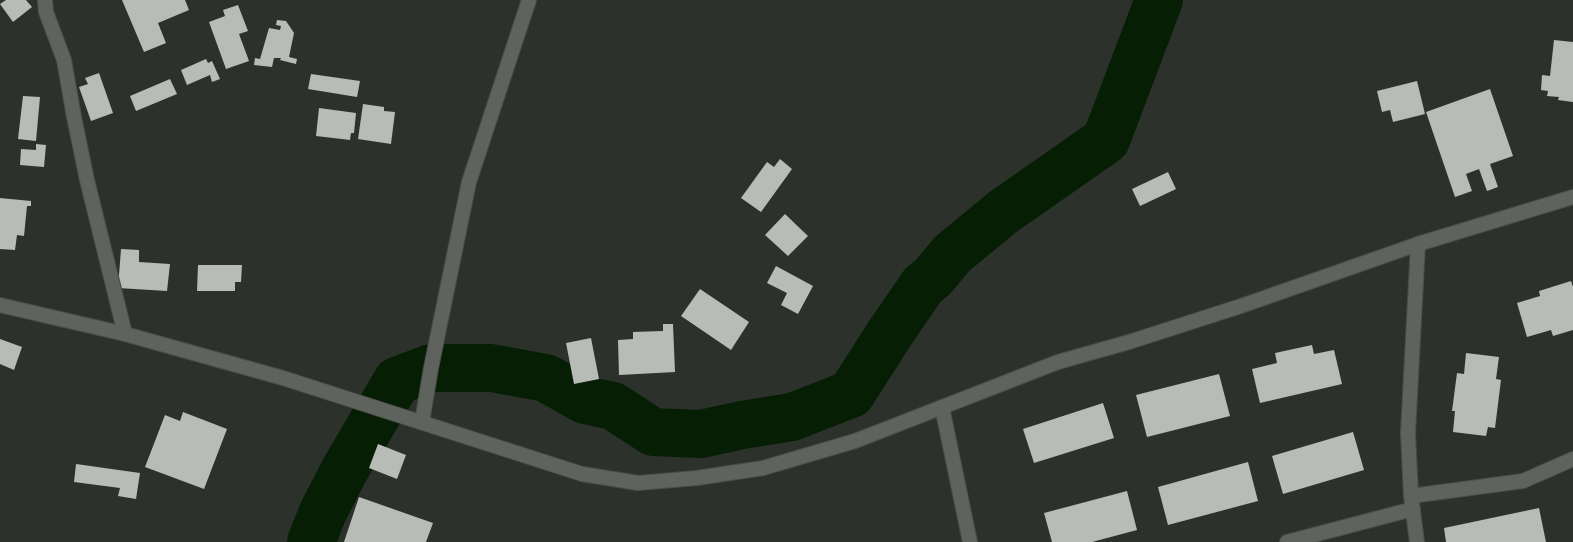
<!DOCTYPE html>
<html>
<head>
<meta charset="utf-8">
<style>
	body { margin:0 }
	canvas { display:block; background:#2d312c }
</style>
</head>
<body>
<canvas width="1573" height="542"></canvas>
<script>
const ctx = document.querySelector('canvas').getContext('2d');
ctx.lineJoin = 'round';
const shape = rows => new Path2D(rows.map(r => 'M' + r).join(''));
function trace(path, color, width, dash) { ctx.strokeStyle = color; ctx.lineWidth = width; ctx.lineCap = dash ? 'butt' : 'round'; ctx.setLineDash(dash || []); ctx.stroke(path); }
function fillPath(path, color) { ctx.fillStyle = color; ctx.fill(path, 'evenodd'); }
trace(shape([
	[311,542,323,512,344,471,397,381,431,368,491,368,546,378,585,400,613,406,653,432,701,434,742,425,792,417,851,394,890,333,923,285,933,277,952,254,1003,212,1106,140,1159,0]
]), '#051e04', 48);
fillPath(shape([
	[6,0,26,0,32,7,13,22,0,4],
	[122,0,185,0,189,10,158,23,166,43,144,52],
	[238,5,248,31,239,34,249,61,226,69,209,22,225,16,223,10],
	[277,20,286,21,294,33,289,57,297,59,296,64,280,60,281,58,274,58,272,67,254,65,255,58,260,59,269,28,280,30,281,26,276,25],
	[1554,40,1573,42,1573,102,1558,100,1559,97,1547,96,1548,91,1541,90,1542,75,1550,76],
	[206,59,208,63,212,61,220,79,212,82,210,75,187,85,181,70],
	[99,73,113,113,91,121,79,87,88,84,85,78],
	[311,74,360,81,357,97,308,89],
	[170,79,177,94,136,111,130,96],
	[1417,81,1425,114,1393,122,1390,110,1382,112,1377,91],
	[1490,89,1513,156,1490,164,1498,187,1487,191,1479,169,1466,174,1472,191,1455,197,1426,112],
	[23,96,40,97,36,141,18,139],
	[363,104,384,107,384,111,395,112,391,144,358,139],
	[319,108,356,113,354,133,351,133,350,140,316,136],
	[36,144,46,145,44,167,20,165,21,149,36,150],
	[780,159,792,169,761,212,741,198,767,162,774,167],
	[1168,172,1176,189,1140,206,1132,189],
	[0,198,31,201,31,206,27,206,24,236,17,235,15,250,0,249],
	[785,214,808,236,788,256,765,235],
	[121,249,139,250,139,262,170,264,167,291,118,288],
	[198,265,242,265,241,282,235,282,235,291,197,291],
	[776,266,813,286,798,314,781,305,787,293,767,283],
	[1571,281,1573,287,1573,330,1553,336,1551,330,1527,337,1517,303,1540,296,1539,291],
	[700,289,749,322,731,350,681,316],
	[663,324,673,324,675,372,619,375,618,340,633,339,633,332,663,331],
	[591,338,599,379,574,384,566,343],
	[0,339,22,347,14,370,0,364],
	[1312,345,1314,354,1334,350,1342,384,1260,403,1252,369,1277,363,1275,353],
	[1466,353,1499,357,1496,379,1501,380,1495,428,1488,427,1486,436,1453,432,1455,411,1452,411,1457,373,1464,374],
	[1219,374,1230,416,1147,437,1136,395],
	[1103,403,1114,438,1034,463,1023,429],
	[183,412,227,429,204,489,145,467,165,415,180,421],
	[1353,432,1364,470,1283,494,1272,456],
	[378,444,406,455,397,479,369,468],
	[1248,462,1258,501,1168,525,1158,487],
	[76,464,140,473,136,499,118,496,120,488,74,482],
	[1127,491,1137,530,1092,542,1052,542,1044,513],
	[359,497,433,523,426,542,344,542],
	[1539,508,1546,542,1446,542,1444,528]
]), '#b7bcb6');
const minor = shape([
	[45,0,46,12,64,60,74,117,87,180,125,334],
	[942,407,970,542],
	[422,422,431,368,469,182,529,0],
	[1411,496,1523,481,1573,459],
	[1287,542,1413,509],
	[1417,542,1411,496,1408,433,1418,244]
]);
const tertiary = shape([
	[0,305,125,334,283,378,582,474,638,483,697,478,763,468,855,441,1058,362,1129,342,1241,306,1418,244,1573,197]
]);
trace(minor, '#4a4d49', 16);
trace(tertiary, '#4a4d49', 16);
trace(minor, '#5e635e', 14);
trace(tertiary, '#5e635e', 14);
</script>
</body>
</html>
